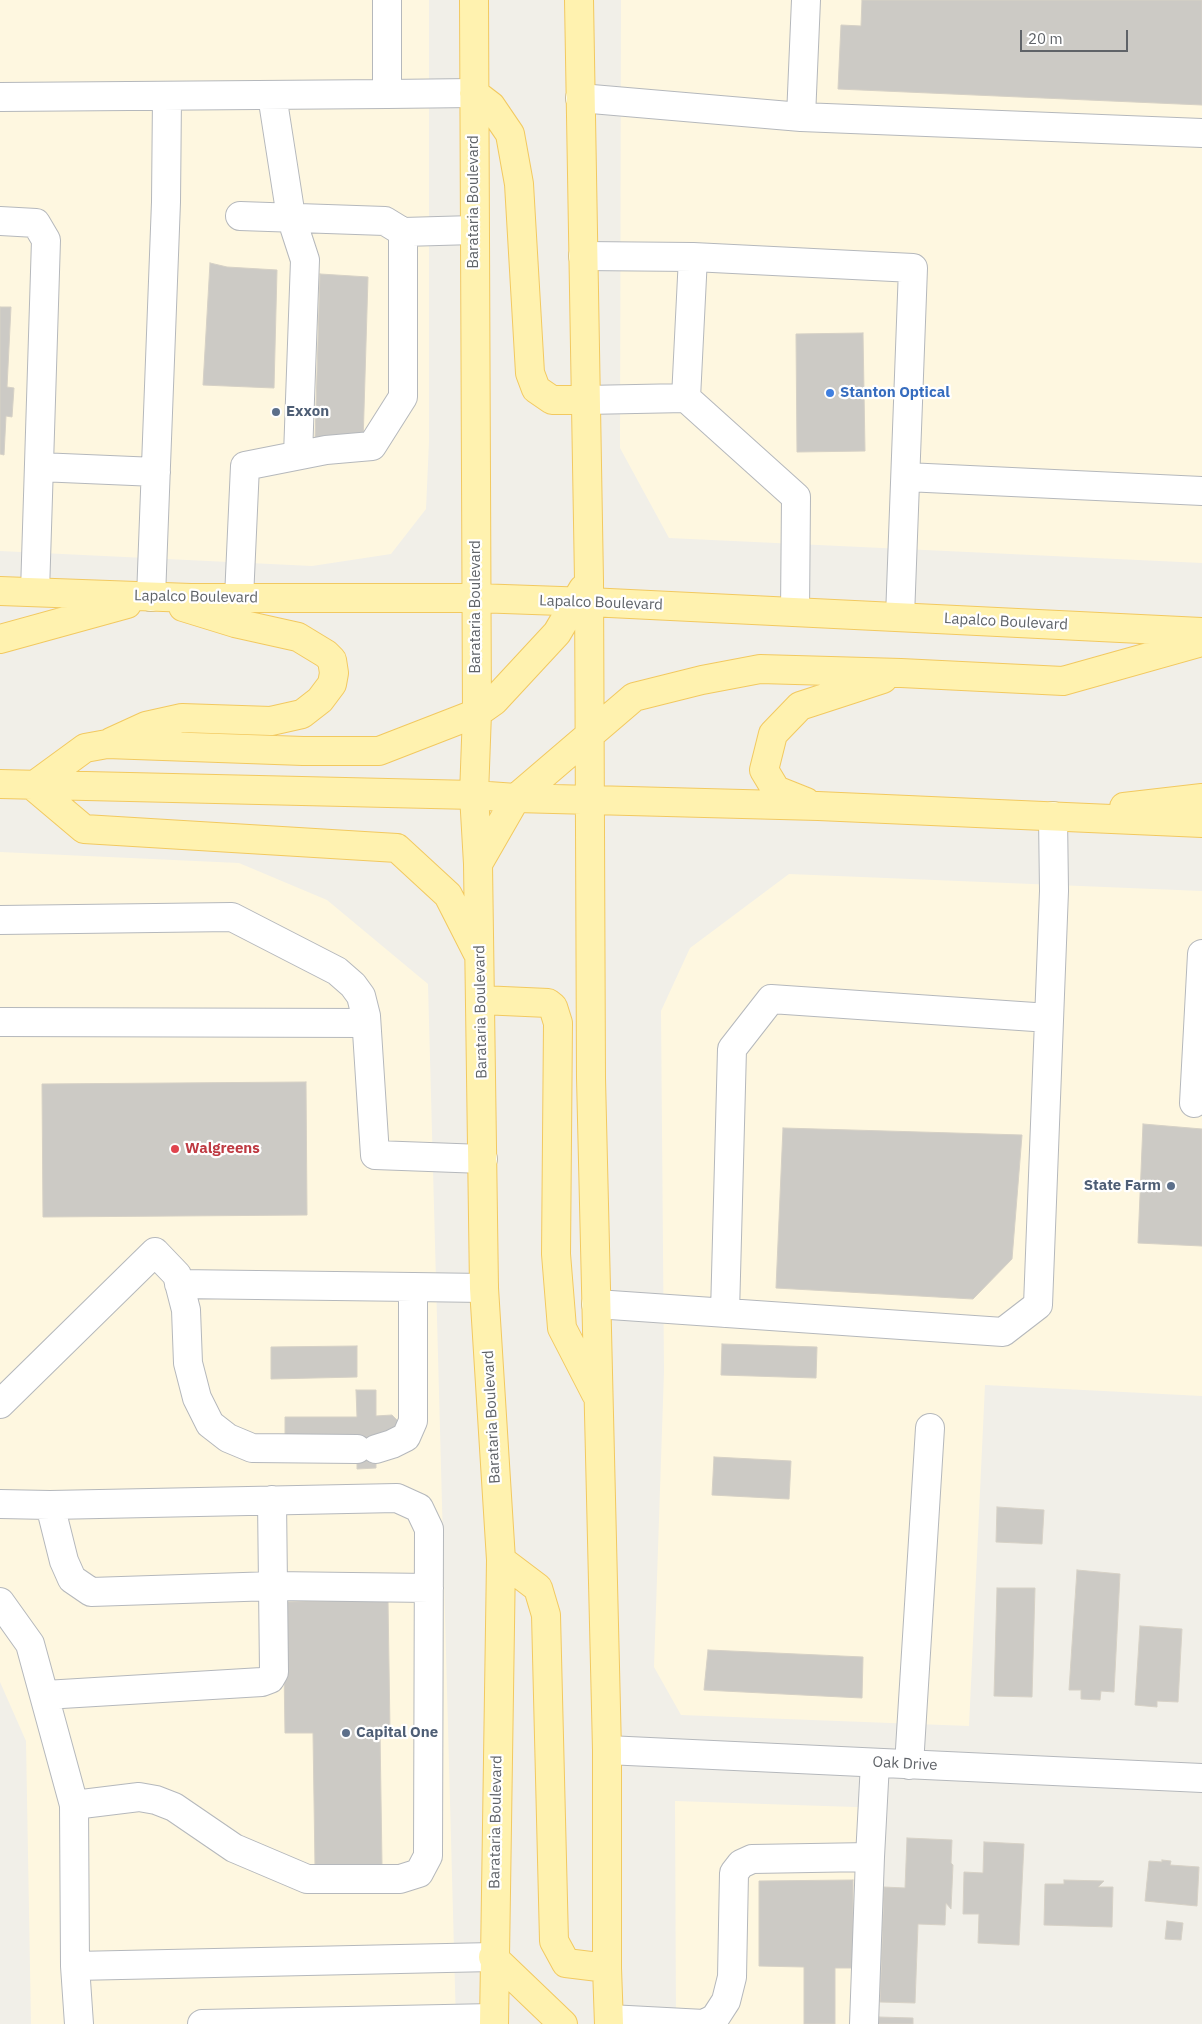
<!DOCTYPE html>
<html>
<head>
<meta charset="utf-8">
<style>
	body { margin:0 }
	#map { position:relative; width:1202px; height:2024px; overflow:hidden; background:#f1efe8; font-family:"IBM Plex Sans",sans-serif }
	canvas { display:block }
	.scale { position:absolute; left:1020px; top:30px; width:108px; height:22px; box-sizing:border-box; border:2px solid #5f6368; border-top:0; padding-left:6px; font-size:15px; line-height:18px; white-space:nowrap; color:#5f6368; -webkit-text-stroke:4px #fff; paint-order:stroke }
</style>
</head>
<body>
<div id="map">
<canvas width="1202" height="2024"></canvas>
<div class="scale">20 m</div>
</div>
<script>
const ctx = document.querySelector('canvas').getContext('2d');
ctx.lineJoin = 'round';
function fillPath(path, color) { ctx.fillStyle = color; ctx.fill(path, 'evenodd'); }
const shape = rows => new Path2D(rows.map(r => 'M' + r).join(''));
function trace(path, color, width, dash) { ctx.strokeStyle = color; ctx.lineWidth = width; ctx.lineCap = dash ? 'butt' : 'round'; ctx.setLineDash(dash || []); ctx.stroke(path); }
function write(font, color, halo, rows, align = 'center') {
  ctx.font = font + ' "IBM Plex Sans",sans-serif'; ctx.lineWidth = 4.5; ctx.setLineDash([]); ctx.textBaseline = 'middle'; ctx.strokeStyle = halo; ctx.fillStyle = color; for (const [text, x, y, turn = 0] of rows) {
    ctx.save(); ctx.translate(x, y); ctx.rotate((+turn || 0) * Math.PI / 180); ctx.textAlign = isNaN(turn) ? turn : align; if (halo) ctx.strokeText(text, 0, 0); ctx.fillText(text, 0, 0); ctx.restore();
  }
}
fillPath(shape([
	[0,0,429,0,429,442,426,509,391,554,312,566,0,551],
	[621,0,1202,0,1202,563,669,538,620,448],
	[0,852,239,863,327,900,428,984,456,2024,31,2024,26,1741,0,1682],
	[789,874,1202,891,1202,1396,985,1385,969,1726,681,1715,654,1667,664,1371,661,1011,690,948],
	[675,1801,885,1808,873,2024,676,2024]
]), '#fef7e0');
const building = shape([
	[862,0,1202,0,1202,105,838,89,841,25,861,26,862,0],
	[210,263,227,267,277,270,274,388,203,385,210,263],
	[320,274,368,277,363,443,315,439,320,274],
	[0,307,11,307,7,387,14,388,12,417,6,416,4,455,0,454,0,307],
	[863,333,865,451,797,452,796,334,863,333],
	[306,1082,307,1215,43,1217,42,1084,306,1082],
	[1143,1124,1202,1129,1202,1246,1138,1243,1143,1124],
	[783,1128,1022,1135,1012,1259,973,1299,776,1288,783,1128],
	[722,1344,817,1347,816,1378,721,1375,722,1344],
	[357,1346,357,1377,271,1379,271,1347,357,1346],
	[356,1390,376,1390,376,1416,392,1415,398,1421,392,1442,376,1442,376,1468,357,1469,357,1443,285,1443,285,1417,357,1417,356,1390],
	[714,1457,791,1461,789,1499,712,1495,714,1457],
	[997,1507,1044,1510,1042,1544,996,1542,997,1507],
	[1077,1570,1120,1574,1114,1692,1101,1691,1100,1700,1081,1699,1081,1690,1069,1690,1077,1570],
	[997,1588,1035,1588,1032,1697,994,1696,997,1588],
	[388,1600,390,1731,380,1732,382,1865,315,1866,313,1733,285,1733,283,1602,388,1600],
	[1140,1626,1182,1629,1178,1702,1157,1701,1157,1707,1135,1705,1140,1626],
	[708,1650,863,1657,862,1698,704,1690,708,1650],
	[907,1838,952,1840,951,1863,953,1865,951,1909,946,1903,945,1925,918,1924,915,2003,880,2002,884,1887,905,1888,907,1838],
	[984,1842,1024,1844,1019,1945,978,1943,979,1914,963,1914,964,1872,983,1873,984,1842],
	[1162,1860,1171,1861,1170,1865,1199,1867,1197,1906,1145,1901,1149,1861,1162,1862,1162,1860],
	[853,1880,853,1968,835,1968,835,2024,804,2024,804,1967,759,1966,759,1881,853,1880],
	[1064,1880,1104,1881,1098,1887,1113,1887,1112,1927,1044,1925,1045,1884,1064,1884,1064,1880],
	[1167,1921,1183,1923,1181,1940,1165,1939,1167,1921],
	[879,2017,913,2018,913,2024,878,2024,879,2017]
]);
fillPath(building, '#cccac5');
trace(building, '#d6d1c6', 1);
const minor = shape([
	[387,94,474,93],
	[272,95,291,217,305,260,298,455],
	[0,97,387,94,387,0],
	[580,98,801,117,806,0],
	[801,117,1202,133],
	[0,221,36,223,46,240,35,592],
	[403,232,474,230],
	[583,256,693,257,913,268,900,617],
	[693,257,686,398,796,497,795,612],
	[585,400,686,398],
	[39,467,156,472],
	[906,477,1202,491],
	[151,597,166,202,167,96],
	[239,598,245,466,326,450,372,446,403,397,403,232,385,221,240,216],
	[0,920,232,917,337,971,353,985,361,996,366,1016,375,1155,483,1159],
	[0,1022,366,1023],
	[1194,1103,1202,954],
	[179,1284,413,1287],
	[596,1304,1003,1332,1038,1305,1054,891,1053,816],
	[725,1313,732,1049,771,999,1049,1018],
	[0,1404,155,1252,177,1275,186,1310,188,1363,197,1398,210,1424,228,1438,252,1448,357,1449],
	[376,1449,392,1444,406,1437,413,1421,413,1287,484,1288],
	[0,1504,50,1505,397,1498,419,1508,429,1529,428,1856,419,1873,400,1879,307,1879,234,1848,174,1807,156,1800,139,1797,74,1805],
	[50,1505,64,1561,72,1579,91,1592,274,1586,429,1588],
	[0,1602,30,1644,74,1805,75,1966,79,2024],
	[45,1695,262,1682,270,1679,274,1672,272,1500],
	[607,1750,1202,1778],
	[909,1765,930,1428],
	[75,1966,493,1957],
	[609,2019,704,2024,715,2018,726,2001,732,1977,734,1873,741,1864,752,1859,870,1857,875,1763],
	[202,2024,493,2018],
	[864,2024,870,1857]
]);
const major = shape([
	[474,0,477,713,474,795,478,864,484,1288,501,1560,494,2024],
	[579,0,589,580,591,1078,607,1750,607,1968,609,2024],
	[474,93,491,106,510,134,519,184,530,373,536,389,552,400,585,400],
	[0,591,191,598,476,598,589,602,1202,632],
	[0,639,127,604],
	[111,742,146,726,182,718,271,721,302,714,320,700,332,684,334,673,332,660,326,654,298,637,235,623,183,607],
	[0,784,474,795,516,798,818,806,1202,823],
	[806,802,776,790,764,770,773,734,800,706,883,679],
	[1124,807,1202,798],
	[478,864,516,798,634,697,702,680,760,669,901,673,1063,681,1202,642],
	[477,952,448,895,397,848,84,829,33,786,85,748,107,744,303,751,379,751,477,713,494,701,557,633,583,589],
	[481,1000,548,1003,553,1007,558,1023,556,1254,562,1328,596,1394],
	[501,1560,538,1588,546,1615,554,1941,566,1963,607,1968],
	[493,1957,563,2024]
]);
trace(minor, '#b5b8bc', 30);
trace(major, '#f2c960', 30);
trace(minor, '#fff', 28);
trace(major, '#fff2af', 28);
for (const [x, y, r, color] of [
	[830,393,5,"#3f7fe0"],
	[276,412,5,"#5c6f8a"],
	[175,1149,5,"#e0444e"],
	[1171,1186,5,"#5c6f8a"],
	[346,1733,5,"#5c6f8a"]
]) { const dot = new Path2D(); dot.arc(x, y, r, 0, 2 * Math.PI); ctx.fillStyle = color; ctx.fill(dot); trace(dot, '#fff', 2); }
write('15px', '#5f6368', '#fff', [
	["Barataria Boulevard",474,202,-90],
	["Lapalco Boulevard",196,597,1],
	["Lapalco Boulevard",601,603,2],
	["Barataria Boulevard",476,607,-90],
	["Lapalco Boulevard",1006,622,3],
	["Barataria Boulevard",481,1012,-91],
	["Barataria Boulevard",492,1417,-93],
	["Oak Drive",905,1764,3],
	["Barataria Boulevard",496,1822,-89]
]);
write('bold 15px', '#366cbe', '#fff', [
	["Stanton Optical",840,393]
], 'left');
write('bold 15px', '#4e5e75', '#fff', [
	["Exxon",286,412],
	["State Farm",1161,1186,"right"],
	["Capital One",356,1733]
], 'left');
write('bold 15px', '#be3a42', '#fff', [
	["Walgreens",185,1149]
], 'left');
</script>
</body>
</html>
